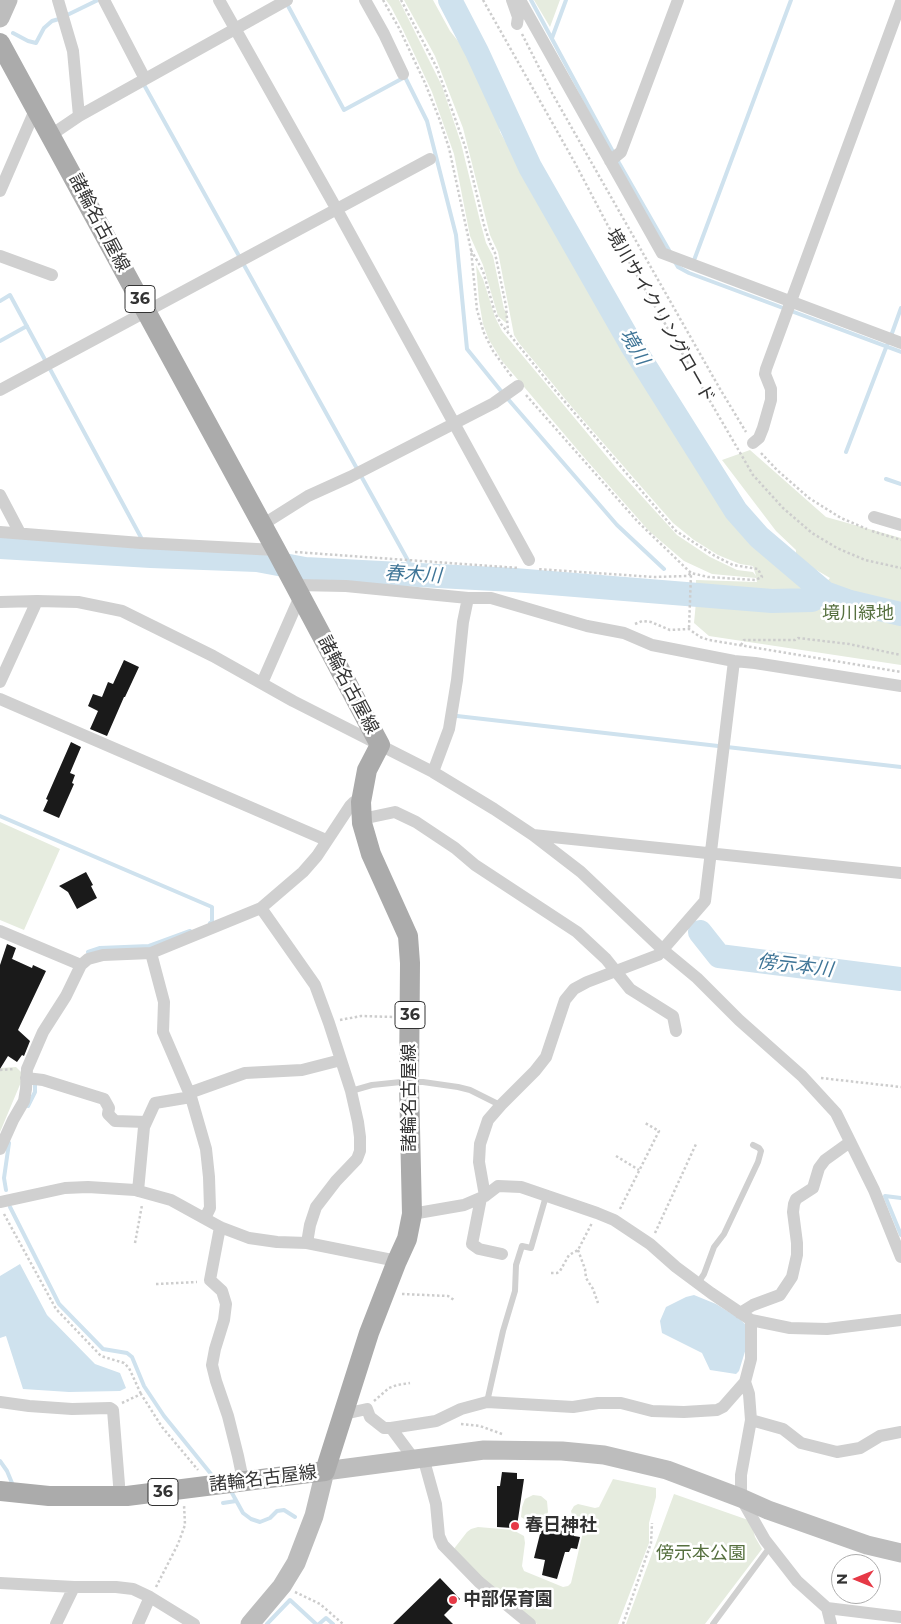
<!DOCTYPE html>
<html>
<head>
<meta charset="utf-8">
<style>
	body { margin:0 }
	#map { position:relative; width:901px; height:1624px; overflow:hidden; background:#fff; font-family:Montserrat,sans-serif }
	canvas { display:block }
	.north { position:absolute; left:831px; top:1554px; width:50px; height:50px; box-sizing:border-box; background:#fff; border:1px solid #adadad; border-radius:50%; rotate:270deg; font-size:14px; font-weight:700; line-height:20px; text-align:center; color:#333 }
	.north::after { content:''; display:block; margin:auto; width:18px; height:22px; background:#e63946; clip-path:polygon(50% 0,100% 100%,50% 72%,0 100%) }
</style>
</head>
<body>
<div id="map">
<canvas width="901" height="1624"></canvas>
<div class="north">N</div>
</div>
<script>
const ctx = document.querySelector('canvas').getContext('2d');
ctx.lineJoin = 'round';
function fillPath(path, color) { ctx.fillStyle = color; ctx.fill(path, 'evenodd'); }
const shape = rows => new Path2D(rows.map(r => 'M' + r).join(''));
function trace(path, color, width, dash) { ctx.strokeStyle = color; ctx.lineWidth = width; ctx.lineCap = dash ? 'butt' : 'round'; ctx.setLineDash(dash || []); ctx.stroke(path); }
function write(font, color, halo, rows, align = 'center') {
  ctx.font = font + ' Montserrat,"Noto Sans JP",sans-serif'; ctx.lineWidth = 5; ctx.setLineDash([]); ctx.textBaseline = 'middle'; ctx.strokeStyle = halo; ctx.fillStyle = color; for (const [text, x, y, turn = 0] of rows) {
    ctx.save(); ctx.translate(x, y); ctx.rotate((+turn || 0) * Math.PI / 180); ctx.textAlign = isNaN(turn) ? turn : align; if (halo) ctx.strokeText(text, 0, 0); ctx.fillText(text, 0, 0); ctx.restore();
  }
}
fillPath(shape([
	[386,0,399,0,442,86,461,143,480,221,486,243,493,256,504,309,507,313,506,323,498,316,483,265,470,236,454,154,432,92,403,30,391,7],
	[404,0,433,0,450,31,458,41,467,56,498,120,500,132,557,232,568,257,579,267,591,285,617,333,665,415,731,516,780,566,797,575,807,585,803,597,696,591,696,580,757,582,756,578,712,574,684,561,649,531,582,455,502,361,489,340,483,324,479,301,476,265,483,279,495,317,502,331,618,470,677,535,710,557,737,570,753,572,756,576,753,566,740,564,718,555,694,540,673,523,571,406,519,343,514,335,498,252,490,235,463,128,435,56],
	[534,0,560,0,550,27],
	[750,450,826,517,901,538,901,665,709,636,694,623,696,602,804,607,830,578,796,558,796,550,776,531,722,460],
	[0,822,60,849,24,930,0,920],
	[16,1067,24,1075,0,1132,0,1068],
	[613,1479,656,1488,656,1497,649,1523,649,1543,618,1624,537,1624,486,1584,453,1550,467,1532,471,1529,478,1527,513,1530,524,1536,525,1543,522,1566,524,1571,563,1587,568,1586,571,1583,584,1528,573,1519,571,1511,574,1506,578,1504,595,1508,599,1507],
	[674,1494,751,1521,755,1537,762,1549,705,1624,626,1624],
	[533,1495,541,1496,547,1501,548,1512,545,1519,538,1522,529,1522,521,1517,522,1507,525,1499]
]), '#e6ecdf');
fillPath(shape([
	[20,1264,47,1315,95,1364,120,1373,126,1388,120,1391,69,1392,23,1389,6,1336,0,1338,0,1276],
	[694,1295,716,1304,740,1319,746,1325,747,1345,739,1371,736,1374,710,1370,702,1353,662,1333,660,1321,666,1307,686,1297]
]), '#cfe2ee');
trace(shape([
	[531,0,619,163,670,252],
	[287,4,344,110,405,77,427,121,456,235,467,349,501,391,617,525,664,569],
	[13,33,28,41,36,43,44,28,52,21,59,19,98,0],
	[552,38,566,0],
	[143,83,416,575],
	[675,262,678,267,689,273,901,352],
	[693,263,791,0],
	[0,301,10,295,151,556],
	[891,336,901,308],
	[0,341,27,326],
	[846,452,887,345],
	[886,479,901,484],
	[457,716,901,767],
	[0,816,212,907,212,922,210,923],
	[88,952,100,948,149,946,190,931],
	[28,1106,35,1092,35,1083],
	[6,1190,4,1178,9,1143],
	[901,1198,885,1196,901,1235],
	[10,1207,59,1304,103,1349,127,1353,132,1357,144,1386,164,1416,211,1474],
	[0,1461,7,1471,12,1483],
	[232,1493,243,1513,251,1519,260,1522,270,1518,277,1511,284,1510,295,1517],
	[223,1503,236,1501],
	[267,1624,290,1600,316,1624],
	[319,1624,326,1618,333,1624]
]), '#cfe2ee', 4);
trace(shape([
	[450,0,477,52,530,167,631,344,736,511,759,537,825,593,850,602,901,614],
	[0,547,151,556,257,560,305,569,514,580,772,601,812,600,825,593],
	[700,932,719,956,901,979]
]), '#cfe2ee', 24);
fillPath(shape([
	[124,660,139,667,125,697,124,697,107,736,90,729,98,711,88,706,93,694,102,697,108,682,113,684],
	[71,742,81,747,70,773,75,775,72,783,74,784,59,818,43,811,48,800,46,799],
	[86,872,93,885,91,886,97,898,77,909,68,892,59,886],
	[7,944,16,948,12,959,10,958,32,968,33,965,46,971,18,1030,30,1041,24,1056,22,1055,17,1062,8,1056,0,1069,0,965],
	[502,1472,517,1473,517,1479,524,1479,517,1526,512,1528,497,1527,497,1486,500,1486],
	[557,1521,571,1525,570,1530,574,1531,574,1536,580,1537,577,1549,571,1548,569,1552,565,1552,557,1579,542,1575,545,1560,534,1558,542,1526,550,1528,551,1523,557,1525],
	[440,1578,460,1599,444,1615,453,1624,393,1624]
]), '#1a1a1a');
trace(shape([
	[383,0,399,28,425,83,439,118,449,148,471,250,477,310,484,333,493,351,512,377],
	[401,0,437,68,466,149,484,225,490,243,495,253,506,306,508,331],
	[483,0,575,163,607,224,753,475,783,508,812,533,837,548,865,560,901,568],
	[522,34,552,93,720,389,746,432],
	[471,250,483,271,495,313,501,324,554,389,676,531,715,556,733,565,758,569,762,577,755,580,708,577,691,573,687,576,654,577,537,569],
	[526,395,638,522,691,573,689,629],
	[761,453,777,470,809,498,841,518,867,529],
	[872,531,901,540],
	[295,552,519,568],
	[635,624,642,621,651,622,670,630,689,629,700,637,709,640,901,672],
	[741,645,744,640,795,640,798,638,849,644,901,655],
	[340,1020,361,1016,394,1017],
	[0,1070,15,1069],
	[821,1078,901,1087],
	[616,1156,639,1170],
	[620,1209,659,1131,645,1123],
	[4,1214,56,1309,101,1356,124,1363,129,1368,141,1394],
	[655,1233,696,1144],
	[135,1243,142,1205],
	[578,1250,585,1269,586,1278,593,1289,598,1303],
	[551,1273,557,1273,560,1271,569,1255,578,1250,592,1223],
	[156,1284,197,1282],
	[402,1294,448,1296,454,1300],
	[374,1401,389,1388,397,1385,410,1383],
	[122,1403,141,1394,162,1427,198,1470],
	[461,1424,480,1426,502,1434],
	[156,1587,178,1544,185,1525,184,1504],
	[295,1592,320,1604,343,1624],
	[623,1624,651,1543,652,1523]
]), '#cdcdcd', 2.5, [2.5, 2.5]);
trace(shape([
	[351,1091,372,1085,401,1082,423,1082,458,1087,470,1090,500,1105],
	[698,1283,704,1274,714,1247,724,1234,758,1162,761,1151,759,1148,753,1145],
	[487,1402,503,1331,515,1291,516,1265,522,1246,531,1248,546,1196],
	[713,1624,770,1547]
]), '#d0d0d0', 6);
trace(shape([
	[58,0,73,51,79,116],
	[104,0,145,79],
	[219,0,336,208,529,560],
	[365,0,384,34,403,74],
	[512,0,518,17,517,24],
	[520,0,662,253,901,343],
	[51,135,79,116,287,0],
	[610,161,621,152,678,0],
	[0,191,36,108],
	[0,256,52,275],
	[0,390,430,159],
	[753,443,759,438,763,428,771,400,771,389,765,374,766,369,901,2],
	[0,495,20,533],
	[874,517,901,525],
	[262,525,308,496,350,477,494,403,518,386],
	[0,532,141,543,276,550],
	[295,585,346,586,468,598,491,598,587,626,624,633,652,645,734,661,755,663,901,686],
	[0,602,37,601,78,602,122,611,213,656,293,701,433,772,494,809,533,835,581,872,662,949,697,978,739,1020,802,1076,836,1113,874,1190,901,1257],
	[0,682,37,601],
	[262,683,298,601,302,598],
	[0,699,326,840],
	[433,772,449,729,457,680,463,622,468,598],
	[362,819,395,812,416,822,455,848,475,865,577,932,606,959,630,989,673,1016,676,1031],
	[533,835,901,873],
	[261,908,315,985,329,1023,351,1091,358,1122,360,1137,360,1151,357,1159,336,1181,316,1207,310,1225,307,1243],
	[0,931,81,965],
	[151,953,164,1002,163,1032,191,1097,206,1149,209,1177,210,1208,205,1218],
	[26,1078,43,1080,104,1099,109,1108,108,1114,115,1121,146,1122],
	[189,1093,245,1073,302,1070,341,1060],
	[0,1149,13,1120,24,1101,26,1089,27,1069,43,1032,66,996,81,965,88,959,103,955,151,953,261,908,303,872,317,856,350,806,354,802,361,802],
	[138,1191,144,1127,155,1103,191,1097],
	[485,1196,479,1162,480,1144,488,1120,501,1105,535,1071,546,1057,565,1000,574,989,587,982,658,955,705,901,734,661],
	[481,1198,472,1244,479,1249,502,1254],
	[1,1202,65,1188,88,1187,135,1190,171,1200,220,1227,249,1238,277,1242,307,1243,397,1261],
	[412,1214,464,1205,485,1196,498,1186,521,1187,597,1213,614,1220,650,1244,676,1267,711,1293,751,1320,790,1328,827,1329,901,1320],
	[220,1227,210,1280,222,1291,226,1304,224,1320,215,1349,212,1365,216,1381,228,1416,238,1456,243,1480],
	[740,1313,753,1305,780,1295,792,1277,797,1255,797,1243,793,1212,794,1204,796,1199,813,1188,819,1168,825,1160,850,1142],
	[745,1382,749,1394,751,1420,741,1475,741,1498,765,1540,797,1581,827,1608,831,1624],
	[0,1402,29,1406,72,1409,110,1408,113,1410,120,1497],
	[344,1414,367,1409,370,1417,384,1428,391,1428,436,1421,461,1409,487,1402,573,1407,598,1403,621,1403,652,1411,684,1412,717,1410,723,1407,745,1382,751,1359,751,1320],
	[751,1420,783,1429,801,1443,837,1452,860,1448,880,1436,901,1432],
	[391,1428,414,1459],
	[423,1457,436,1504,439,1536,443,1545,479,1582,530,1624],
	[0,1583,74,1587,116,1587,133,1589,150,1597,194,1624],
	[827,1608,901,1617],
	[56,1624,74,1587],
	[138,1624,150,1597]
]), '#d0d0d0', 12);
trace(shape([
	[0,18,8,0],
	[250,1624,282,1586,296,1563,314,1516,325,1471,484,1450,562,1451,604,1455,667,1470,741,1498,768,1510,867,1545,901,1553]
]), '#bdbdbd', 19);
trace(shape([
	[0,43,276,550,380,745,367,770,361,802,362,823,371,854,408,936,410,963,409,1084,412,1214,407,1239,397,1261,369,1333,325,1471,127,1496,49,1496,0,1491]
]), '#ababab', 20);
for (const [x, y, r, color] of [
	[515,1526,5,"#e63946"],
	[453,1600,5,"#e63946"]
]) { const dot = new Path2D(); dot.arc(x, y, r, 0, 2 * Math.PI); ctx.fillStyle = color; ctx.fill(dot); trace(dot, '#fff', 2); }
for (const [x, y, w] of [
	[140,299,30],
	[410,1015,30],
	[163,1492,30]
]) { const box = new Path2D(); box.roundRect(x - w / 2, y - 13.5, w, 27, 4); ctx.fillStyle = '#fff'; ctx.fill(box); trace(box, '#333', 1); }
write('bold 16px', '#333', null, [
	["36",140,299],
	["36",410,1015],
	["36",163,1492]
]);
write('18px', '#333', '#fff', [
	["諸輪名古屋線",99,223,62],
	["境川サイクリングロード",660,316,60],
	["諸輪名古屋線",348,685,62],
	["諸輪名古屋線",410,1098,-90],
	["諸輪名古屋線",263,1479,-7]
]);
write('18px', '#56703f', '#fff', [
	["境川緑地",858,614],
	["傍示本公園",701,1554]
]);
write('bold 18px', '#333', '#fff', [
	["春日神社",525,1526],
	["中部保育園",463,1600]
], 'left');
write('italic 19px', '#3f7597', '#fff', [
	["境川",634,347,59],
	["春木川",413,575,3],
	["傍示本川",795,966,7]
]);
</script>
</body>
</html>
